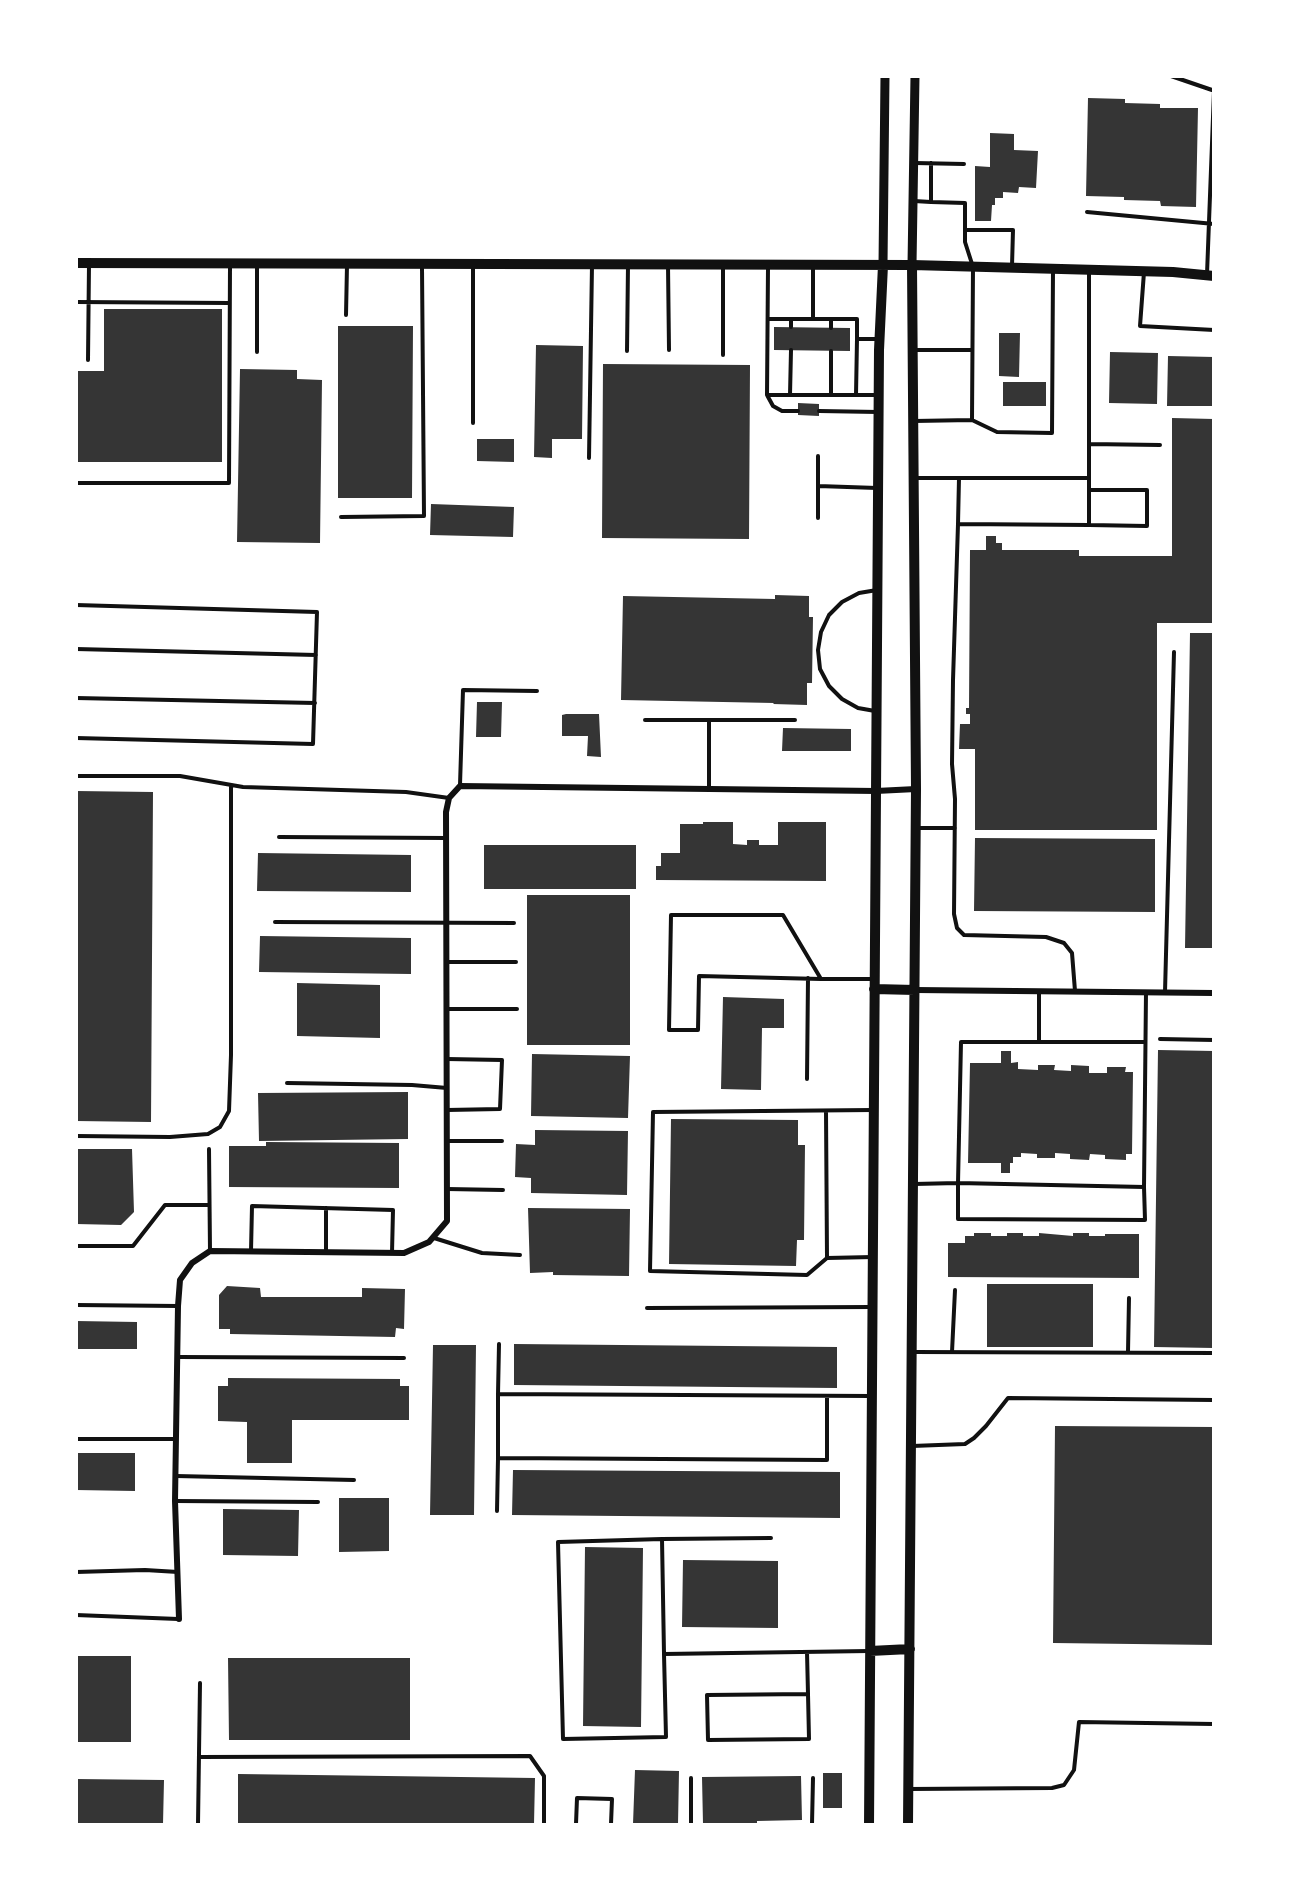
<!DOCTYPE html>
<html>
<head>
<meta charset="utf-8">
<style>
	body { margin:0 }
	#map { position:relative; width:1290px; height:1901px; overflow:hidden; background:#fff; font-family:Karla,sans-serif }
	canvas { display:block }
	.frame { position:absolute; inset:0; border:78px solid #fff; pointer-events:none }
</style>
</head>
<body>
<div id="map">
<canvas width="1290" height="1901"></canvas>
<div class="frame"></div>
</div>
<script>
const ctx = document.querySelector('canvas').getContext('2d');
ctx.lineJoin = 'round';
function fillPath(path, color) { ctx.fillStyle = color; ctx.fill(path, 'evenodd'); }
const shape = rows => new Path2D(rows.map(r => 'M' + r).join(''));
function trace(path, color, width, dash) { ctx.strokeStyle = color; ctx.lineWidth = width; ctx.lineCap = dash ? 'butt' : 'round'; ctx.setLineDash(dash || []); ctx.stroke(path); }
fillPath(shape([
	[1088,98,1125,99,1125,103,1160,104,1160,108,1198,108,1196,207,1161,206,1160,201,1124,200,1124,197,1086,196],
	[990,133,1014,134,1014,150,1038,151,1036,188,1019,187,1018,193,1003,192,1003,198,995,198,995,205,992,205,991,221,975,221,975,166,990,167],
	[104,309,222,309,222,462,76,462,76,371,104,371],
	[338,326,413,326,412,498,338,498],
	[774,327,850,328,850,351,774,350],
	[999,333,1020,333,1019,377,999,376],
	[536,345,583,346,582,439,552,439,552,458,534,457],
	[1110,352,1158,353,1157,404,1109,403],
	[1168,356,1214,357,1214,406,1167,406],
	[603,364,750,365,749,539,602,538],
	[240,369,297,370,297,379,322,380,320,543,237,542],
	[1003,382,1046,382,1046,406,1003,406],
	[798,403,819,404,819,416,798,415],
	[1172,418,1214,419,1214,623,1157,623,1157,830,975,830,975,749,959,749,960,724,970,724,970,714,966,714,966,708,969,708,970,550,986,550,986,536,996,536,996,543,1002,543,1002,550,1079,550,1079,556,1172,556],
	[477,439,514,439,514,462,477,461],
	[431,504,514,507,513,537,430,535],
	[775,595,809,596,809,617,813,617,812,683,807,683,807,705,773,704,774,703,621,700,623,596,775,599],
	[1190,633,1214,633,1214,948,1185,948],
	[477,702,502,702,501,737,476,737],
	[566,714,599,714,601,757,587,756,588,736,562,736,562,715],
	[783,728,851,729,851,751,782,751],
	[76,791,153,792,151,1122,76,1121],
	[703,822,733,822,733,844,747,845,747,840,759,840,759,845,778,845,778,822,826,822,826,881,656,880,656,866,661,866,661,853,680,853,680,824,703,824],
	[975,838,1155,839,1155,912,974,911],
	[484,845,636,845,636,889,484,889],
	[258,853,411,855,411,892,257,891],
	[527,895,630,895,630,1045,527,1045],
	[260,936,411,938,411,974,259,972],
	[297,983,380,985,380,1038,297,1036],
	[723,997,784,999,784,1028,762,1028,761,1090,721,1089],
	[1158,1050,1214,1051,1214,1348,1154,1347],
	[1001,1051,1011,1051,1011,1063,1018,1062,1018,1069,1038,1070,1038,1065,1055,1065,1054,1070,1071,1071,1071,1065,1089,1066,1089,1073,1107,1073,1107,1067,1126,1067,1125,1072,1133,1072,1132,1154,1126,1154,1126,1160,1105,1159,1105,1155,1090,1154,1089,1160,1070,1159,1070,1154,1055,1153,1055,1158,1037,1158,1037,1154,1021,1153,1021,1157,1013,1157,1013,1163,1010,1163,1010,1173,1001,1173,1001,1163,968,1163,970,1063,1001,1063],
	[532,1054,630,1056,628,1118,531,1116],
	[408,1092,408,1139,259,1141,258,1093],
	[671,1119,798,1120,798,1145,805,1145,804,1240,797,1240,796,1266,669,1264],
	[535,1130,628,1131,627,1195,531,1193,531,1178,515,1177,516,1144,535,1145],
	[266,1142,399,1143,399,1188,229,1187,229,1146,266,1146],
	[76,1149,132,1149,134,1212,121,1225,76,1224],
	[528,1208,630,1209,629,1276,553,1275,553,1272,530,1273],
	[974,1233,991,1233,991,1236,1007,1236,1007,1233,1023,1233,1023,1236,1039,1236,1039,1233,1073,1236,1073,1233,1089,1233,1089,1236,1105,1236,1105,1234,1139,1234,1139,1278,948,1277,948,1243,965,1243,965,1236,974,1236],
	[987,1284,1093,1284,1093,1347,987,1347],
	[227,1286,260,1288,261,1297,362,1297,362,1288,405,1289,404,1329,396,1328,395,1337,230,1334,230,1329,219,1329,219,1295],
	[76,1321,137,1322,137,1349,76,1349],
	[514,1344,837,1347,837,1388,514,1385],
	[433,1345,476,1345,474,1515,430,1515],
	[228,1378,400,1379,400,1386,409,1386,409,1420,292,1420,292,1463,247,1463,247,1422,218,1421,218,1386,228,1386],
	[1055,1426,1214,1427,1214,1645,1053,1643],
	[76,1453,135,1453,135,1491,76,1490],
	[513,1470,840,1472,840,1518,512,1515],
	[339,1498,389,1498,389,1551,339,1552],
	[223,1509,299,1510,298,1556,223,1555],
	[585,1547,643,1548,641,1727,583,1726],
	[683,1560,778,1561,778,1628,682,1627],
	[76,1656,131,1656,131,1742,76,1742],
	[228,1658,410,1658,410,1740,229,1740],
	[635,1770,679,1771,678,1824,633,1824],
	[823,1773,842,1773,842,1808,823,1808],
	[238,1774,535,1778,534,1824,238,1824],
	[801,1776,802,1820,757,1821,757,1824,703,1824,702,1777],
	[76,1779,164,1780,163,1824,76,1824]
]), '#353535');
trace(shape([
	[1171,76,1212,90],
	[915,163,964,164],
	[914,201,931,202,931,163],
	[1087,212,1214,224],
	[965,230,1013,230,1012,266],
	[257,264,257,352],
	[668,265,669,350],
	[473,267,473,423],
	[768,267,767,395,878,395],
	[1144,272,1140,326,1214,330],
	[1207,274,1214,91],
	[76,302,229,303],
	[346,315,347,265],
	[768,319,813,319,813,266],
	[813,319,857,319,857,339,879,339],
	[791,327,791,319],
	[831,328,831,319],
	[914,350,972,350],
	[627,351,628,265],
	[723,355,723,265],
	[88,360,89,264],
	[767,395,773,406,782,411,798,411],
	[790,395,791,350],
	[831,395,831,351],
	[856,395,857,339],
	[819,411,878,412],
	[972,420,997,432,1052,433,1053,270],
	[914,421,972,420,973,267,965,242,965,203,931,202],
	[1089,444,1160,445],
	[589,458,592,265],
	[914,478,1089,478,1089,271],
	[959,478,958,524,1089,525,1089,478],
	[76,483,229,483,230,265],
	[818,486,877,488],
	[341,517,424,516,422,267],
	[818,518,818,456],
	[958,524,953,680,952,764,955,799,954,914,957,928,964,935,1046,937,1064,943,1072,953,1075,991],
	[1089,525,1147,526,1147,490,1089,490],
	[76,605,317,612,313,744,76,738],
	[76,649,316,655],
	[76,698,315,703],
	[875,711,858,708,842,699,829,686,820,669,818,650,821,632,829,615,842,602,859,593,877,590],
	[645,720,709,720],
	[76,776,180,776,243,787,406,792,449,798],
	[460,785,463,690,537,691],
	[709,789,709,720,795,720],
	[916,828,955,828],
	[279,837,446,838],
	[275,922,514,923],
	[447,962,516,962],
	[821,979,699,976,698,1030,669,1030,671,915,783,915,821,979,874,979],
	[1165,992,1174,652],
	[447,1009,517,1009],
	[1160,1039,1214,1040],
	[1039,1042,1039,992],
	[1145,1042,961,1042,958,1183,1144,1187,1146,992],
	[447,1059,502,1060,500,1109,447,1110],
	[807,1079,808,978],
	[287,1083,412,1085,447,1088],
	[826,1111,827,1258],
	[76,1136,170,1137,208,1134,220,1127,229,1111,231,1055,231,785],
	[447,1141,502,1141],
	[209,1149,210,1251],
	[914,1184,958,1183,958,1219,1145,1220,1144,1187],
	[447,1189,503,1190],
	[434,1238,482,1253,520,1255],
	[76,1246,133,1246,165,1205,209,1205],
	[251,1251,252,1206,393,1210,392,1253],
	[326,1252,326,1208],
	[873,1257,827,1258,807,1275,650,1271,653,1112,873,1110],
	[76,1305,178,1306],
	[647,1308,872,1307],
	[914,1352,1214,1353],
	[952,1352,955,1290],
	[1128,1352,1129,1298],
	[179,1357,404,1358],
	[498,1394,499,1344],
	[827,1396,827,1460,498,1458,498,1394,871,1396],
	[76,1439,176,1439],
	[912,1446,965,1444,974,1438,986,1426,1008,1398,1214,1400],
	[176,1476,354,1480],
	[175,1501,318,1502],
	[497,1511,498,1458],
	[771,1538,662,1539,664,1654,869,1651],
	[662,1539,558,1542,563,1739,666,1737,664,1654],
	[76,1572,145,1570,178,1572],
	[76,1615,178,1619],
	[807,1652,808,1694,809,1739,708,1740,707,1695,808,1694],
	[199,1757,530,1756,544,1776,544,1824],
	[909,1789,1052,1788,1064,1785,1074,1770,1079,1722,1214,1724],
	[198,1824,200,1683],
	[576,1824,577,1798,612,1799,611,1824],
	[691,1824,691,1778],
	[812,1824,813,1778]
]), '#111', 4);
trace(shape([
	[915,990,1214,993],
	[179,1619,175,1501,178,1306,180,1280,192,1263,210,1251,404,1253,429,1242,447,1221,446,812,449,798,460,786,876,791,916,789]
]), '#111', 6);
trace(shape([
	[883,265,885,76],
	[912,265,915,76]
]), '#111', 9);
trace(shape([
	[76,263,912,265,1173,272,1214,276],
	[874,989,915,990],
	[870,1651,910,1649],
	[869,1824,879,350,883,265],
	[908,1824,916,789,912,265]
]), '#111', 10);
</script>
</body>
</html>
